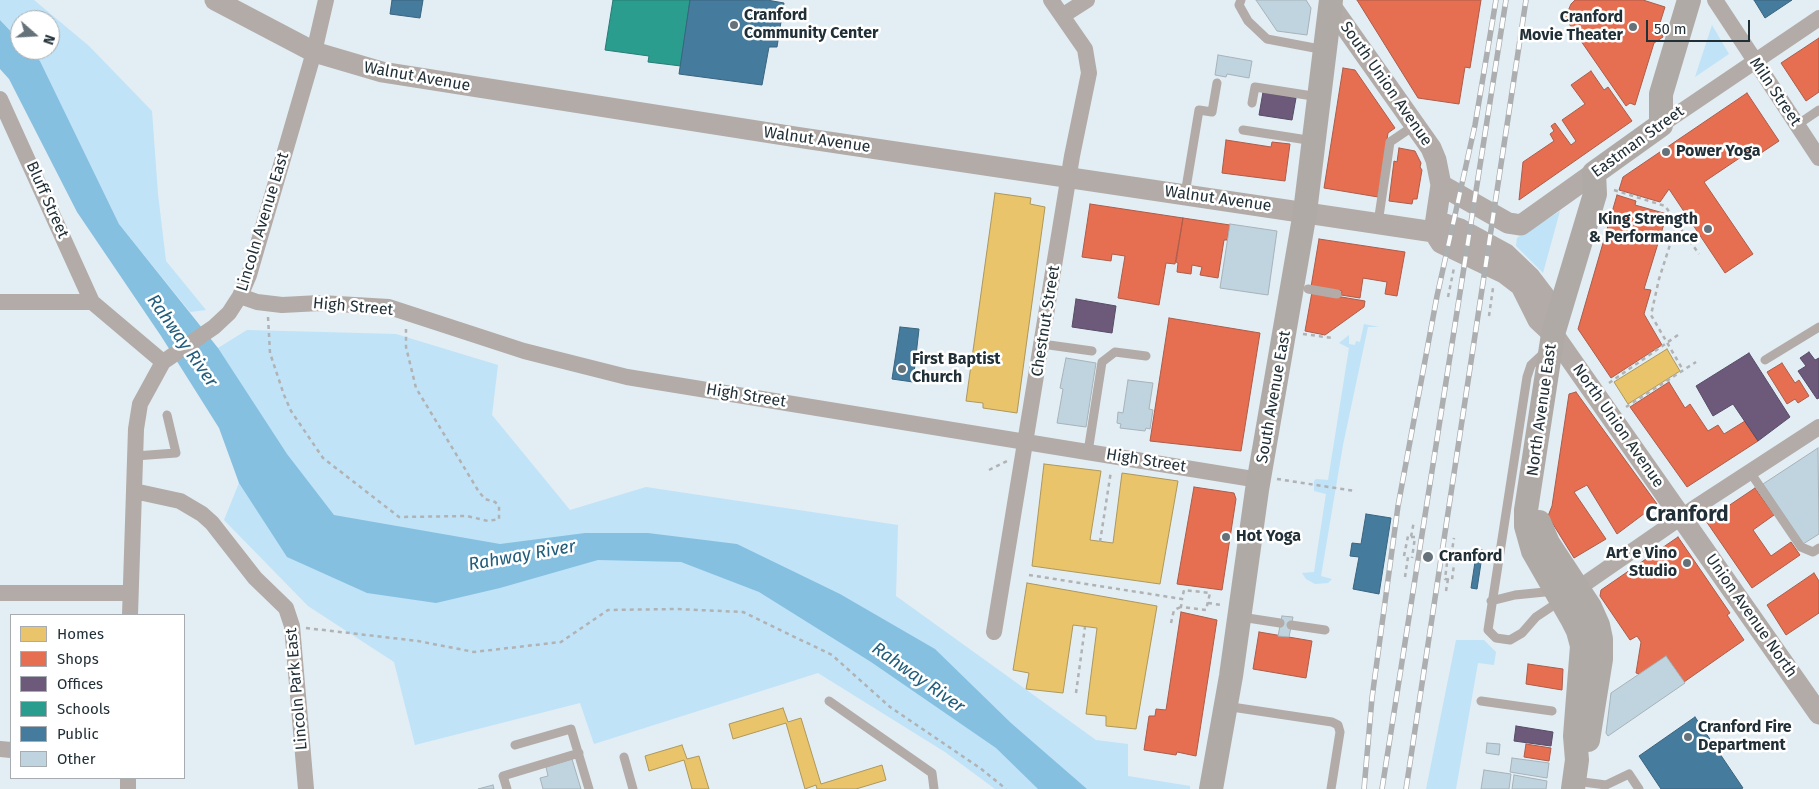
<!DOCTYPE html>
<html>
<head>
<meta charset="utf-8">
<style>
	body { margin:0 }
	#map { position:relative; width:1819px; height:789px; overflow:hidden; background:#e2edf4; font-family:"Fira Sans",sans-serif }
	canvas { display:block }
	.legend { position:absolute; left:10px; top:614px; width:175px; height:165px; box-sizing:border-box; background:#fff; border:1px solid #a6acaf; margin:0; padding:6px 9px; list-style:none; font-size:15px; color:#212f37 }
	.legend li { display:flex; align-items:center; gap:10px; height:25px }
	.legend b { width:25px; border:1px solid #a6acaf }
	.north { position:absolute; left:10px; top:10px; width:50px; height:50px; box-sizing:border-box; background:#fff; border:1px solid #a6acaf; border-radius:50%; rotate:109deg; font-size:14px; font-weight:700; line-height:20px; text-align:center; color:#212f37 }
	.north::after { content:''; display:block; margin:auto; width:18px; height:22px; background:#657279; clip-path:polygon(50% 0,100% 100%,50% 72%,0 100%) }
	.scale { position:absolute; left:1646px; top:20px; width:104px; height:22px; box-sizing:border-box; border:2px solid #212f37; border-top:0; padding-left:6px; font-size:15px; line-height:18px; white-space:nowrap; color:#212f37; -webkit-text-stroke:4px #fff; paint-order:stroke }
</style>
</head>
<body>
<div id="map">
<canvas width="1819" height="789"></canvas>
<ul class="legend">
<li><b style="height:14px;background:#e9c46a"></b>Homes</li>
<li><b style="height:14px;background:#e76f51"></b>Shops</li>
<li><b style="height:14px;background:#6d597a"></b>Offices</li>
<li><b style="height:14px;background:#2a9d8f"></b>Schools</li>
<li><b style="height:14px;background:#457b9d"></b>Public</li>
<li><b style="height:14px;background:#bfd4df"></b>Other</li>
</ul>
<div class="north">N</div>
<div class="scale">50 m</div>
</div>
<script>
const ctx = document.querySelector('canvas').getContext('2d');
ctx.lineJoin = 'round';
function fillPath(path, color) { ctx.fillStyle = color; ctx.fill(path, 'evenodd'); }
const shape = rows => new Path2D(rows.map(r => 'M' + r).join(''));
function trace(path, color, width, dash) { ctx.strokeStyle = color; ctx.lineWidth = width; ctx.lineCap = dash ? 'butt' : 'round'; ctx.setLineDash(dash || []); ctx.stroke(path); }
function write(font, color, halo, rows, align = 'center') {
  ctx.font = font + ' "Fira Sans",sans-serif'; ctx.lineWidth = 5; ctx.setLineDash([]); ctx.textBaseline = 'middle'; ctx.strokeStyle = halo; ctx.fillStyle = color; for (const [text, x, y, turn = 0] of rows) {
    ctx.save(); ctx.translate(x, y); ctx.rotate((+turn || 0) * Math.PI / 180); ctx.textAlign = isNaN(turn) ? turn : align; if (halo) ctx.strokeText(text, 0, 0); ctx.fillText(text, 0, 0); ctx.restore();
  }
}
fillPath(shape([
	[0,0,34,0,89,46,152,111,158,194,166,261,206,310,190,312,119,224,40,61,29,50,50,50,50,20,20,20,20,41,0,20],
	[1712,25,1729,54,1695,77],
	[1560,211,1543,273,1516,246,1517,238],
	[1364,324,1379,327,1368,327,1343,445,1321,576,1332,579,1328,583,1315,584,1306,579,1302,573,1314,572,1326,494,1314,491,1314,481,1316,479,1328,480,1349,348,1339,343,1349,335,1349,344,1355,345,1356,341,1360,342],
	[247,330,396,334,498,365,492,415,570,510,646,487,898,525,896,596,1096,740,1128,744,1128,776,1190,786,1190,789,995,789,945,752,818,673,594,744,580,703,415,745,394,662,308,606,224,520,239,483,218,348],
	[1456,640,1484,640,1496,652,1494,665,1478,663,1456,789,1426,789]
]), '#c0e3f7');
fillPath(shape([
	[0,20,20,41,20,50,29,50,40,61,119,224,218,348,287,454,334,515,500,544,585,533,648,533,737,544,840,594,935,649,1011,723,1087,789,1038,789,996,748,871,662,759,592,681,562,598,560,500,588,436,603,367,593,287,557,239,483,219,428,161,336,77,212,9,79,0,69]
]), '#86c0e1');
const homes = shape([
	[995,193,1031,198,1030,204,1045,207,1017,413,983,408,983,403,966,401,995,193],
	[1667,349,1680,371,1628,404,1614,382,1667,349],
	[1044,464,1101,471,1090,540,1113,543,1122,473,1178,481,1160,584,1032,566,1044,464],
	[1027,583,1157,606,1136,729,1106,726,1106,716,1086,714,1097,628,1073,625,1063,693,1026,689,1029,673,1013,670,1027,583],
	[783,708,788,722,801,718,821,784,882,765,886,780,856,789,817,789,816,785,805,789,786,723,733,739,729,724,783,708],
	[682,745,687,759,699,756,709,789,692,789,684,760,649,771,645,756,682,745]
]);
fillPath(homes, '#e9c46a');
trace(homes, '#ad975b', 1);
const shops = shape([
	[1357,0,1481,0,1470,68,1465,67,1459,104,1418,98,1357,0],
	[1575,0,1643,0,1665,7,1659,26,1663,37,1654,43,1635,105,1630,103,1626,106,1565,18,1571,4,1575,0],
	[1819,38,1819,92,1806,101,1781,63,1819,38],
	[1343,68,1355,70,1395,128,1388,133,1378,197,1324,188,1343,68],
	[1591,71,1604,90,1608,87,1632,121,1519,200,1523,162,1554,141,1550,134,1554,131,1551,126,1555,123,1571,145,1576,141,1562,120,1585,104,1571,85,1591,71],
	[1747,93,1779,141,1755,157,1750,151,1704,182,1753,254,1725,273,1669,189,1660,202,1619,190,1623,177,1747,93],
	[1226,140,1271,147,1272,142,1290,144,1285,181,1222,173,1226,140],
	[1399,148,1415,151,1421,163,1420,167,1422,170,1417,199,1413,199,1412,204,1389,201,1394,161,1397,162,1399,148],
	[1617,195,1636,201,1635,205,1667,214,1644,289,1651,290,1644,314,1662,345,1611,378,1578,329,1617,195],
	[1090,204,1183,218,1175,264,1166,263,1159,305,1118,298,1125,256,1112,254,1111,261,1082,257,1090,204],
	[1183,218,1230,225,1227,240,1224,240,1218,278,1200,275,1202,267,1192,265,1191,274,1177,272,1178,263,1176,262,1183,218],
	[1319,239,1405,252,1397,296,1385,294,1387,282,1363,278,1360,298,1341,295,1342,291,1311,287,1319,239],
	[1312,292,1365,301,1364,307,1325,335,1305,331,1312,292],
	[1169,318,1260,333,1241,451,1150,441,1169,318],
	[1782,363,1795,383,1799,380,1809,396,1798,403,1795,399,1787,404,1767,372,1782,363],
	[1669,382,1685,408,1690,404,1708,431,1718,425,1724,434,1745,421,1758,441,1687,487,1630,407,1669,382],
	[1576,392,1657,504,1617,534,1587,485,1574,492,1606,539,1574,558,1548,516,1552,506,1569,394,1576,392],
	[1194,487,1234,493,1236,499,1222,590,1177,584,1194,487],
	[1755,488,1774,515,1753,530,1771,556,1791,542,1800,555,1752,588,1706,521,1755,488],
	[1678,537,1730,613,1727,615,1744,640,1684,682,1666,656,1640,674,1636,673,1641,642,1637,636,1630,640,1600,596,1601,590,1678,537],
	[1814,573,1819,581,1819,613,1786,635,1767,605,1814,573],
	[1181,612,1217,620,1196,756,1177,752,1176,755,1144,750,1149,716,1155,716,1156,709,1166,710,1181,612],
	[1259,632,1312,641,1306,678,1253,669,1259,632],
	[1528,664,1563,669,1562,690,1526,684,1528,664],
	[1526,744,1551,748,1549,761,1524,757,1526,744]
]);
fillPath(shops, '#e76f51');
trace(shops, '#ac5c49', 1);
const offices = shape([
	[1263,92,1296,98,1292,120,1259,115,1263,92],
	[1076,299,1116,306,1112,333,1072,327,1076,299],
	[1809,352,1815,360,1819,358,1819,398,1817,399,1798,371,1806,366,1800,358,1809,352],
	[1749,353,1790,417,1758,441,1733,404,1713,416,1696,386,1749,353],
	[1516,726,1553,732,1551,746,1514,741,1516,726]
]);
fillPath(offices, '#6d597a');
trace(offices, '#564c66', 1);
const schools = shape([
	[613,0,690,0,681,66,648,62,649,56,605,50,613,0]
]);
fillPath(schools, '#2a9d8f');
trace(schools, '#277c75', 1);
const public = shape([
	[392,0,423,0,420,18,390,14,392,0],
	[690,0,767,0,784,3,777,47,769,47,762,85,679,74,690,0],
	[1754,0,1792,0,1765,18,1754,0],
	[900,327,919,329,913,382,892,379,900,327],
	[1366,514,1391,518,1379,594,1353,589,1359,557,1350,556,1352,543,1361,544,1366,514],
	[1477,549,1483,550,1477,589,1471,588,1477,549],
	[1695,717,1743,788,1741,789,1661,789,1639,756,1695,717]
]);
fillPath(public, '#457b9d');
trace(public, '#3a647e', 1);
const building = shape([
	[1256,0,1306,0,1311,8,1307,35,1277,31,1256,0],
	[1218,55,1252,61,1249,78,1227,74,1226,77,1215,75,1218,55],
	[1230,224,1277,231,1268,295,1220,288,1230,224],
	[1066,358,1096,363,1086,427,1057,423,1063,389,1060,388,1066,358],
	[1128,380,1153,383,1149,409,1153,410,1150,429,1146,428,1145,431,1120,428,1121,424,1117,423,1118,412,1123,413,1128,380],
	[1818,448,1819,534,1803,544,1763,484,1818,448],
	[1282,616,1293,617,1289,637,1278,636,1282,616],
	[1666,656,1685,683,1608,736,1606,733,1611,693,1666,656],
	[1487,743,1500,744,1499,755,1486,753,1487,743],
	[1512,758,1549,763,1547,778,1510,772,1512,758],
	[572,759,581,789,543,789,540,778,548,776,546,767,572,759],
	[1484,770,1511,774,1509,789,1481,789,1484,770],
	[1514,775,1547,781,1546,789,1512,789,1514,775],
	[493,785,494,789,478,789,493,785]
]);
fillPath(building, '#bfd4df');
trace(building, '#a7b2b9', 1);
trace(shape([
	[1614,190,1665,206,1699,254],
	[1677,223,1659,279,1651,315,1683,370],
	[1448,297,1454,268],
	[1489,316,1493,288],
	[268,317,270,353,284,395,291,411,323,458,399,517,467,516,488,521,499,519,499,506,495,502,485,499,479,492,416,388,406,347,406,329],
	[1303,334,1333,338],
	[1609,383,1678,335],
	[1626,407,1696,362],
	[989,470,1007,461],
	[1277,479,1355,491],
	[1411,537,1415,537,1412,558],
	[1100,542,1111,471],
	[1404,556,1408,536,1411,537,1414,521],
	[1447,563,1445,579,1452,580,1454,564],
	[1450,563,1454,538],
	[1029,575,1182,599,1181,607,1206,610,1210,593,1184,590,1182,599],
	[1405,577,1408,557],
	[1446,591,1448,579],
	[1208,603,1221,605],
	[1171,623,1174,610,1181,607],
	[306,628,418,641,474,652,561,642,608,610,676,609,743,612,832,655,890,707,980,768,1006,789],
	[1076,693,1085,627]
]), '#b1b2b3', 2.5, [4, 4]);
trace(shape([
	[1241,0,1239,5,1248,21,1267,39,1325,50],
	[1252,103,1255,87,1319,97],
	[1797,125,1819,110],
	[1243,130,1314,141],
	[1185,194,1199,110,1212,112,1217,83],
	[1378,223,1390,142,1415,125],
	[1308,289,1337,294],
	[1042,344,1092,351],
	[1545,352,1531,365,1527,377,1488,630,1496,638,1510,640,1522,633,1536,617,1560,601],
	[1765,360,1819,327],
	[1088,452,1102,362,1115,352,1146,356],
	[135,456,176,453,167,415],
	[1750,472,1801,547,1813,552,1819,548],
	[1491,601,1515,595,1555,591],
	[1241,617,1280,623],
	[1291,625,1325,630],
	[829,701,932,773,934,789],
	[1481,701,1552,711],
	[1225,706,1332,722,1338,725,1340,732,1331,789],
	[515,745,571,729,589,789],
	[624,757,633,789],
	[1575,781,1606,785,1629,774,1639,789],
	[507,789,503,776,579,753]
]), '#b2aba7', 9);
trace(shape([
	[1715,0,1819,158],
	[1062,16,1087,0],
	[0,99,92,302],
	[1661,125,1819,18],
	[240,296,257,302,282,305,320,303,389,307,524,351,627,377,1259,480],
	[0,302,92,302,163,362],
	[134,491,180,501,202,514,212,523,255,578,286,608,292,626,306,789],
	[0,593,130,593],
	[1570,594,1696,507,1819,427],
	[130,615,136,429,140,404,163,362,214,327,229,313,240,296,249,275,314,52,326,0],
	[994,632,1072,156,1089,73,1085,49,1051,0],
	[0,749,11,750],
	[128,789,128,778]
]), '#b2aba7', 16);
trace(shape([
	[215,0,314,52,382,72,796,137,1434,232],
	[1330,5,1431,148,1436,160,1441,185,1434,232],
	[1441,185,1508,223,1521,225,1594,173],
	[1434,232,1441,243,1504,273,1521,286,1538,320,1553,334,1819,714],
	[1434,232,1445,224,1460,229,1506,254,1530,277,1546,298,1553,332]
]), '#b2aba7', 21);
trace(shape([
	[1539,522,1548,543,1590,607,1598,625,1601,639,1601,659,1588,740],
	[1211,789,1231,676,1257,490,1305,212,1331,0],
	[1573,789,1577,760,1575,736,1582,646,1578,631,1572,619,1533,551,1526,526,1526,510,1553,334,1595,194,1594,173,1661,125,1661,94,1689,0]
]), '#b0aaa7', 24);
const rail = shape([
	[1364,789,1372,698,1398,506,1437,296,1475,125,1496,0],
	[1382,789,1506,0],
	[1406,789,1526,0]
]);
trace(rail, '#acaeaf', 5.5);
trace(rail, '#fff', 4, [11]);
for (const [x, y, r, color] of [
	[734,25,5,"#657279"],
	[1633,27,5,"#657279"],
	[1666,152,5,"#657279"],
	[1708,229,5,"#657279"],
	[902,369,5,"#657279"],
	[1226,537,5,"#657279"],
	[1428,557,6,"#657279"],
	[1687,563,5,"#657279"],
	[1688,737,5,"#657279"]
]) { const dot = new Path2D(); dot.arc(x, y, r, 0, 2 * Math.PI); ctx.fillStyle = color; ctx.fill(dot); trace(dot, '#fff', 2); }
write('bold 16px', '#212f37', '#fff', [
	["Cranford",744,16],
	["Community Center",744,34],
	["Cranford",1623,18,"right"],
	["Movie Theater",1623,36,"right"],
	["Power Yoga",1676,152],
	["King Strength",1698,220,"right"],
	["& Performance",1698,238,"right"],
	["First Baptist",912,360],
	["Church",912,378],
	["Hot Yoga",1236,537],
	["Art e Vino",1677,554,"right"],
	["Studio",1677,572,"right"],
	["Cranford",1439,557],
	["Cranford Fire",1698,728],
	["Department",1698,746]
], 'left');
write('16px', '#212f37', '#fff', [
	["Walnut Avenue",417,77,10],
	["South Union Avenue",1386,84,55],
	["Miln Street",1775,92,56],
	["Walnut Avenue",817,140,8],
	["Eastman Street",1638,142,-36],
	["Walnut Avenue",1218,199,8],
	["Bluff Street",47,200,66],
	["Lincoln Avenue East",263,222,-73],
	["High Street",353,307,5],
	["Chestnut Street",1046,321,-81],
	["High Street",746,396,9],
	["South Avenue East",1274,397,-80],
	["North Avenue East",1542,410,-82],
	["North Union Avenue",1618,426,55],
	["High Street",1146,461,9],
	["Union Avenue North",1751,616,55],
	["Lincoln Park East",297,689,-95]
]);
write('italic 18px', '#215d7c', '#fff', [
	["Rahway River",182,341,55],
	["Rahway River",522,556,-10],
	["Rahway River",918,678,35]
]);
write('bold 21px', '#212f37', '#fff', [
	["Cranford",1687,515]
]);
</script>
</body>
</html>
